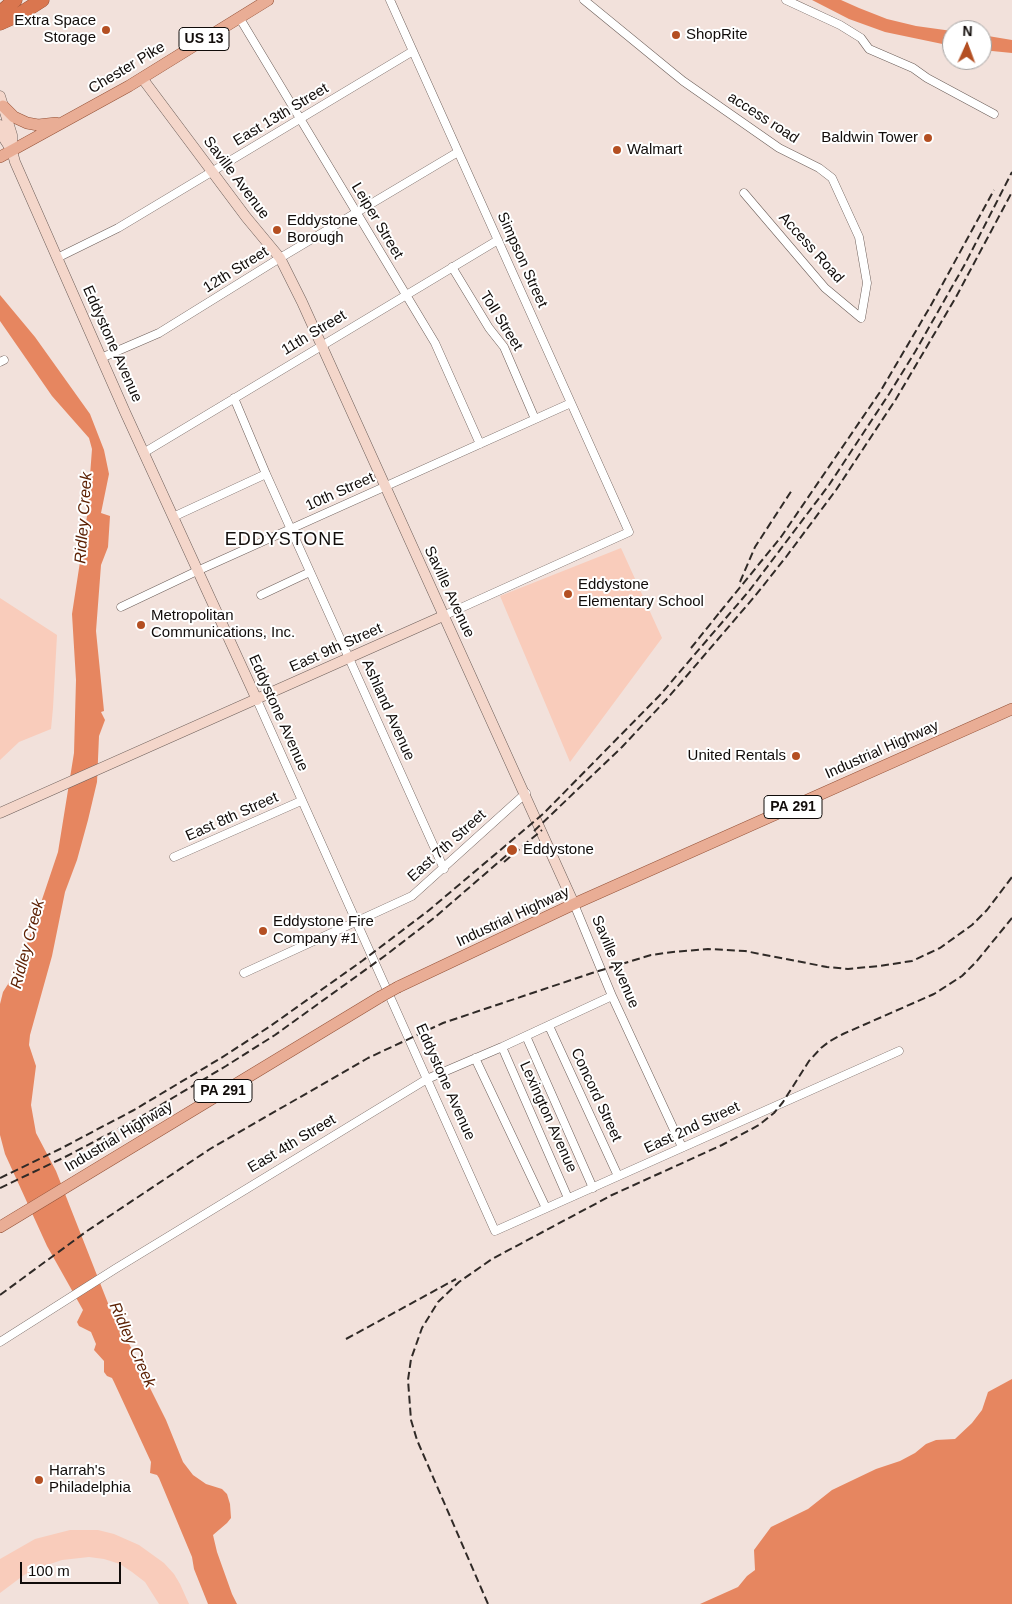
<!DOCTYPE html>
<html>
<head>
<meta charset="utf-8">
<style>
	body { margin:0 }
	#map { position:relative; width:1012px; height:1604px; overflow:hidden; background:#f2e1db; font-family:Helvetica,sans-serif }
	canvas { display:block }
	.north { position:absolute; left:942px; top:20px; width:50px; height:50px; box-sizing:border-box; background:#fff; border:1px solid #a09e9d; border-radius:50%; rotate:2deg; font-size:14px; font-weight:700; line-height:20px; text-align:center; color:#110c0a }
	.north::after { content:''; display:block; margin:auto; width:18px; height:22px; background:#b44f22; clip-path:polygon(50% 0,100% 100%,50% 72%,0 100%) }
	.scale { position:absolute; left:20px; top:1562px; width:101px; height:22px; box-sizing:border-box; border:2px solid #110c0a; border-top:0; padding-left:6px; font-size:15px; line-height:18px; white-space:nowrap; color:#110c0a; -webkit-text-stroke:4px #fff; paint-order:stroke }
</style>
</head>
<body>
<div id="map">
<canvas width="1012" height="1604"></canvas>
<div class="north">N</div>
<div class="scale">100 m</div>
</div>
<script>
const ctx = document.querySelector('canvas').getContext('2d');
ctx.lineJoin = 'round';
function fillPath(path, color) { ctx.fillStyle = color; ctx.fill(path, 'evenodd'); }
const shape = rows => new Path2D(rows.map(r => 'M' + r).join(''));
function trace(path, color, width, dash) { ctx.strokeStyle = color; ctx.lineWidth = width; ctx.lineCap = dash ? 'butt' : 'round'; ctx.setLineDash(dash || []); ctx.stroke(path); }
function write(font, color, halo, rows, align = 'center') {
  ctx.font = font + ' Helvetica,sans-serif'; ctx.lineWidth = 4; ctx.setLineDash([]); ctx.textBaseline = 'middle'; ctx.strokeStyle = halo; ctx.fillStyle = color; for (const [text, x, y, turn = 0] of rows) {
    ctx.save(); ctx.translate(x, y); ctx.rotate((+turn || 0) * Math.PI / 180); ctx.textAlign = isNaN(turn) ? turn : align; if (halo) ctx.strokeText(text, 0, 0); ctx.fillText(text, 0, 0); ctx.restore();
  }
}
fillPath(shape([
	[621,548,662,638,570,762,500,596],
	[0,598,57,635,53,708,51,729,19,742,0,760],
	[70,1530,98,1530,114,1534,139,1545,164,1563,174,1574,180,1584,189,1604,159,1604,145,1582,132,1572,120,1564,104,1559,89,1557,62,1560,41,1567,24,1575,0,1593,0,1559,35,1539]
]), '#f9ccbb');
fillPath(shape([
	[812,0,841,0,859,8,887,19,916,26,952,31,952,46,885,32,849,19],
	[982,35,1012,40,1012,53,982,50],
	[0,295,35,337,90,414,104,450,109,474,101,513,110,516,108,547,101,565,96,631,104,711,101,712,105,720,99,736,97,782,88,820,77,860,65,892,52,956,30,1035,29,1045,36,1066,31,1105,36,1133,56,1171,113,1316,133,1351,144,1376,166,1420,183,1462,193,1475,206,1484,222,1489,227,1494,230,1504,231,1518,227,1523,213,1535,217,1552,232,1594,237,1604,208,1604,194,1569,192,1557,159,1478,157,1475,150,1473,151,1462,114,1382,112,1378,107,1376,104,1372,104,1361,94,1350,96,1344,91,1332,79,1326,77,1322,83,1310,47,1246,5,1154,0,1135,0,1004,3,992,20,965,58,852,74,753,76,680,72,614,87,516,92,449,89,438,52,396,0,321],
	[1012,1379,1012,1604,700,1604,738,1587,747,1576,755,1570,754,1550,771,1527,808,1509,832,1490,876,1469,900,1461,915,1453,926,1444,936,1440,955,1439,972,1423,982,1410,988,1392]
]), '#e68660');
const street = shape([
	[390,0,629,532,443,616],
	[584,0,683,81,779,148,819,168,832,178,859,237,867,283,861,318,825,288,744,193],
	[786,0,840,25,861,38,869,49,913,68,927,78,994,114],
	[239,17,435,343,480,444],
	[57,258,118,228,413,51],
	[452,267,489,328,504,347,535,419],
	[101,358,159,333,280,258,458,152],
	[0,362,4,360],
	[234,398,266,474,444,869],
	[145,452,498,240],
	[173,517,266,474],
	[261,595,310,572],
	[121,607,197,571,571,403],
	[257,700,495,1231,899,1051],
	[174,857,301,801],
	[574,904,612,996,682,1147],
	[244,973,412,896,526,793],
	[549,1026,618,1176],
	[526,1036,593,1188],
	[502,1047,568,1198],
	[475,1058,546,1208],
	[0,1342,115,1269,427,1079,502,1047,612,996]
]);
const secondary = shape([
	[142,78,246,217,280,258,302,302,574,904],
	[0,96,12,135,12,150],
	[0,125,3,137,12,151,15,162,125,412,257,700],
	[0,813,443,616]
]);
const primary = shape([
	[3,106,14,117,27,123,38,125,56,123],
	[0,157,129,86,268,0],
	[398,987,574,904,1012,709],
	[0,1227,380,997]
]);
const highway = shape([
	[0,13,15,0],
	[0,23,20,14,42,0]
]);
trace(street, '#6b5d58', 9);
trace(secondary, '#6b5d58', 11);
trace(primary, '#945137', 12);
trace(highway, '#945137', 15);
trace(street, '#fff', 8);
trace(secondary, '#f4d6ca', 10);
trace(primary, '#e9ad95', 11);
trace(highway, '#da764f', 14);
trace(shape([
	[740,582,755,547,792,490],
	[720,612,781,537,880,392,930,307,994,190],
	[691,648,724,607],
	[534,831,622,747,666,700,755,596,786,557,836,490,896,399,956,297,1012,192],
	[504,862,542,830],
	[0,1178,60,1149,134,1110,221,1058,269,1027,362,961,428,911,543,814,660,695,749,591,829,485,889,394,915,352,965,264,1012,172],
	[0,1188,65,1157,139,1118,226,1066,275,1035,386,955,434,918,508,854],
	[0,1295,87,1231,210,1149,368,1058,443,1023,592,973,651,955,673,952,708,949,745,951,827,967,848,969,879,966,912,961,940,948,972,925,987,910,1012,877],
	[346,1339,456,1279],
	[488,1604,417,1440,411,1420,408,1380,411,1359,422,1328,438,1302,459,1282,492,1259,612,1195,722,1145,759,1125,774,1113,783,1102,809,1061,821,1048,830,1041,843,1034,934,994,962,976,976,962,1012,918]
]), '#302a27', 2, [8, 4]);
const primaryBridge = shape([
	[380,997,398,987]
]);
trace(primaryBridge, '#945137', 12, []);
trace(primaryBridge, '#e9ad95', 11);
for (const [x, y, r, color] of [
	[106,30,5,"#b44f22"],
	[676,35,5,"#b44f22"],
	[928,138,5,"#b44f22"],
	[617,150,5,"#b44f22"],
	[277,230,5,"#b44f22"],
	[568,594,5,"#b44f22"],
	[141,625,5,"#b44f22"],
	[796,756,5,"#b44f22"],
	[512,850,6,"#b44f22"],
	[263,931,5,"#b44f22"],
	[39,1480,5,"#b44f22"]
]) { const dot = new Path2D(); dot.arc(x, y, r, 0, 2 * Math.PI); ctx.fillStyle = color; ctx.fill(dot); trace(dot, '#fff', 2); }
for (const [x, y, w] of [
	[204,39,50],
	[793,807,58],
	[223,1091,58]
]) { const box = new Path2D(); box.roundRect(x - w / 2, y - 11.5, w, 23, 4); ctx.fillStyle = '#fff'; ctx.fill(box); trace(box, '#110c0a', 1); }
write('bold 14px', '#110c0a', null, [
	["US 13",204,39],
	["PA 291",793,807],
	["PA 291",223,1091]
]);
write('15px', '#110c0a', '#fff', [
	["Extra Space",96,21,"right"],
	["Storage",96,38,"right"],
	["ShopRite",686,35],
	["Baldwin Tower",918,138,"right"],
	["Walmart",627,150],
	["Eddystone",287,221],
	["Borough",287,238],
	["Eddystone",578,585],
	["Elementary School",578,602],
	["Metropolitan",151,616],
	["Communications, Inc.",151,633],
	["United Rentals",786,756,"right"],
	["Eddystone",523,850],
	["Eddystone Fire",273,922],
	["Company #1",273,939],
	["Harrah's",49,1471],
	["Philadelphia",49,1488]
], 'left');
write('15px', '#110c0a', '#fff', [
	["Chester Pike",127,68,-31],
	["East 13th Street",281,115,-31],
	["access road",763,118,33],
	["Saville Avenue",236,178,53],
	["Leiper Street",377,221,59],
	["Access Road",811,248,48],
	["Simpson Street",522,260,66],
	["12th Street",236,270,-32],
	["Toll Street",501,321,58],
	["11th Street",314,333,-31],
	["Eddystone Avenue",112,344,66],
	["10th Street",340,492,-24],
	["Saville Avenue",449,592,65],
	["East 9th Street",336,648,-24],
	["Ashland Avenue",388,710,66],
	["Eddystone Avenue",278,713,66],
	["Industrial Highway",882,750,-24],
	["East 8th Street",232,817,-24],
	["East 7th Street",447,846,-42],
	["Industrial Highway",513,917,-25],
	["Saville Avenue",615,962,67],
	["Eddystone Avenue",445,1082,66],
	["Concord Street",596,1095,65],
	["Lexington Avenue",548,1117,66],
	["East 2nd Street",692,1128,-25],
	["Industrial Highway",119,1137,-31],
	["East 4th Street",292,1144,-31]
]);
write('italic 16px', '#5d2104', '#fff', [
	["Ridley Creek",84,518,-86],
	["Ridley Creek",28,944,-75],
	["Ridley Creek",132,1345,66]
]);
ctx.letterSpacing = '1px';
write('18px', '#110c0a', '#fff', [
	["EDDYSTONE",285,540]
]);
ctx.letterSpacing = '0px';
</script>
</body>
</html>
